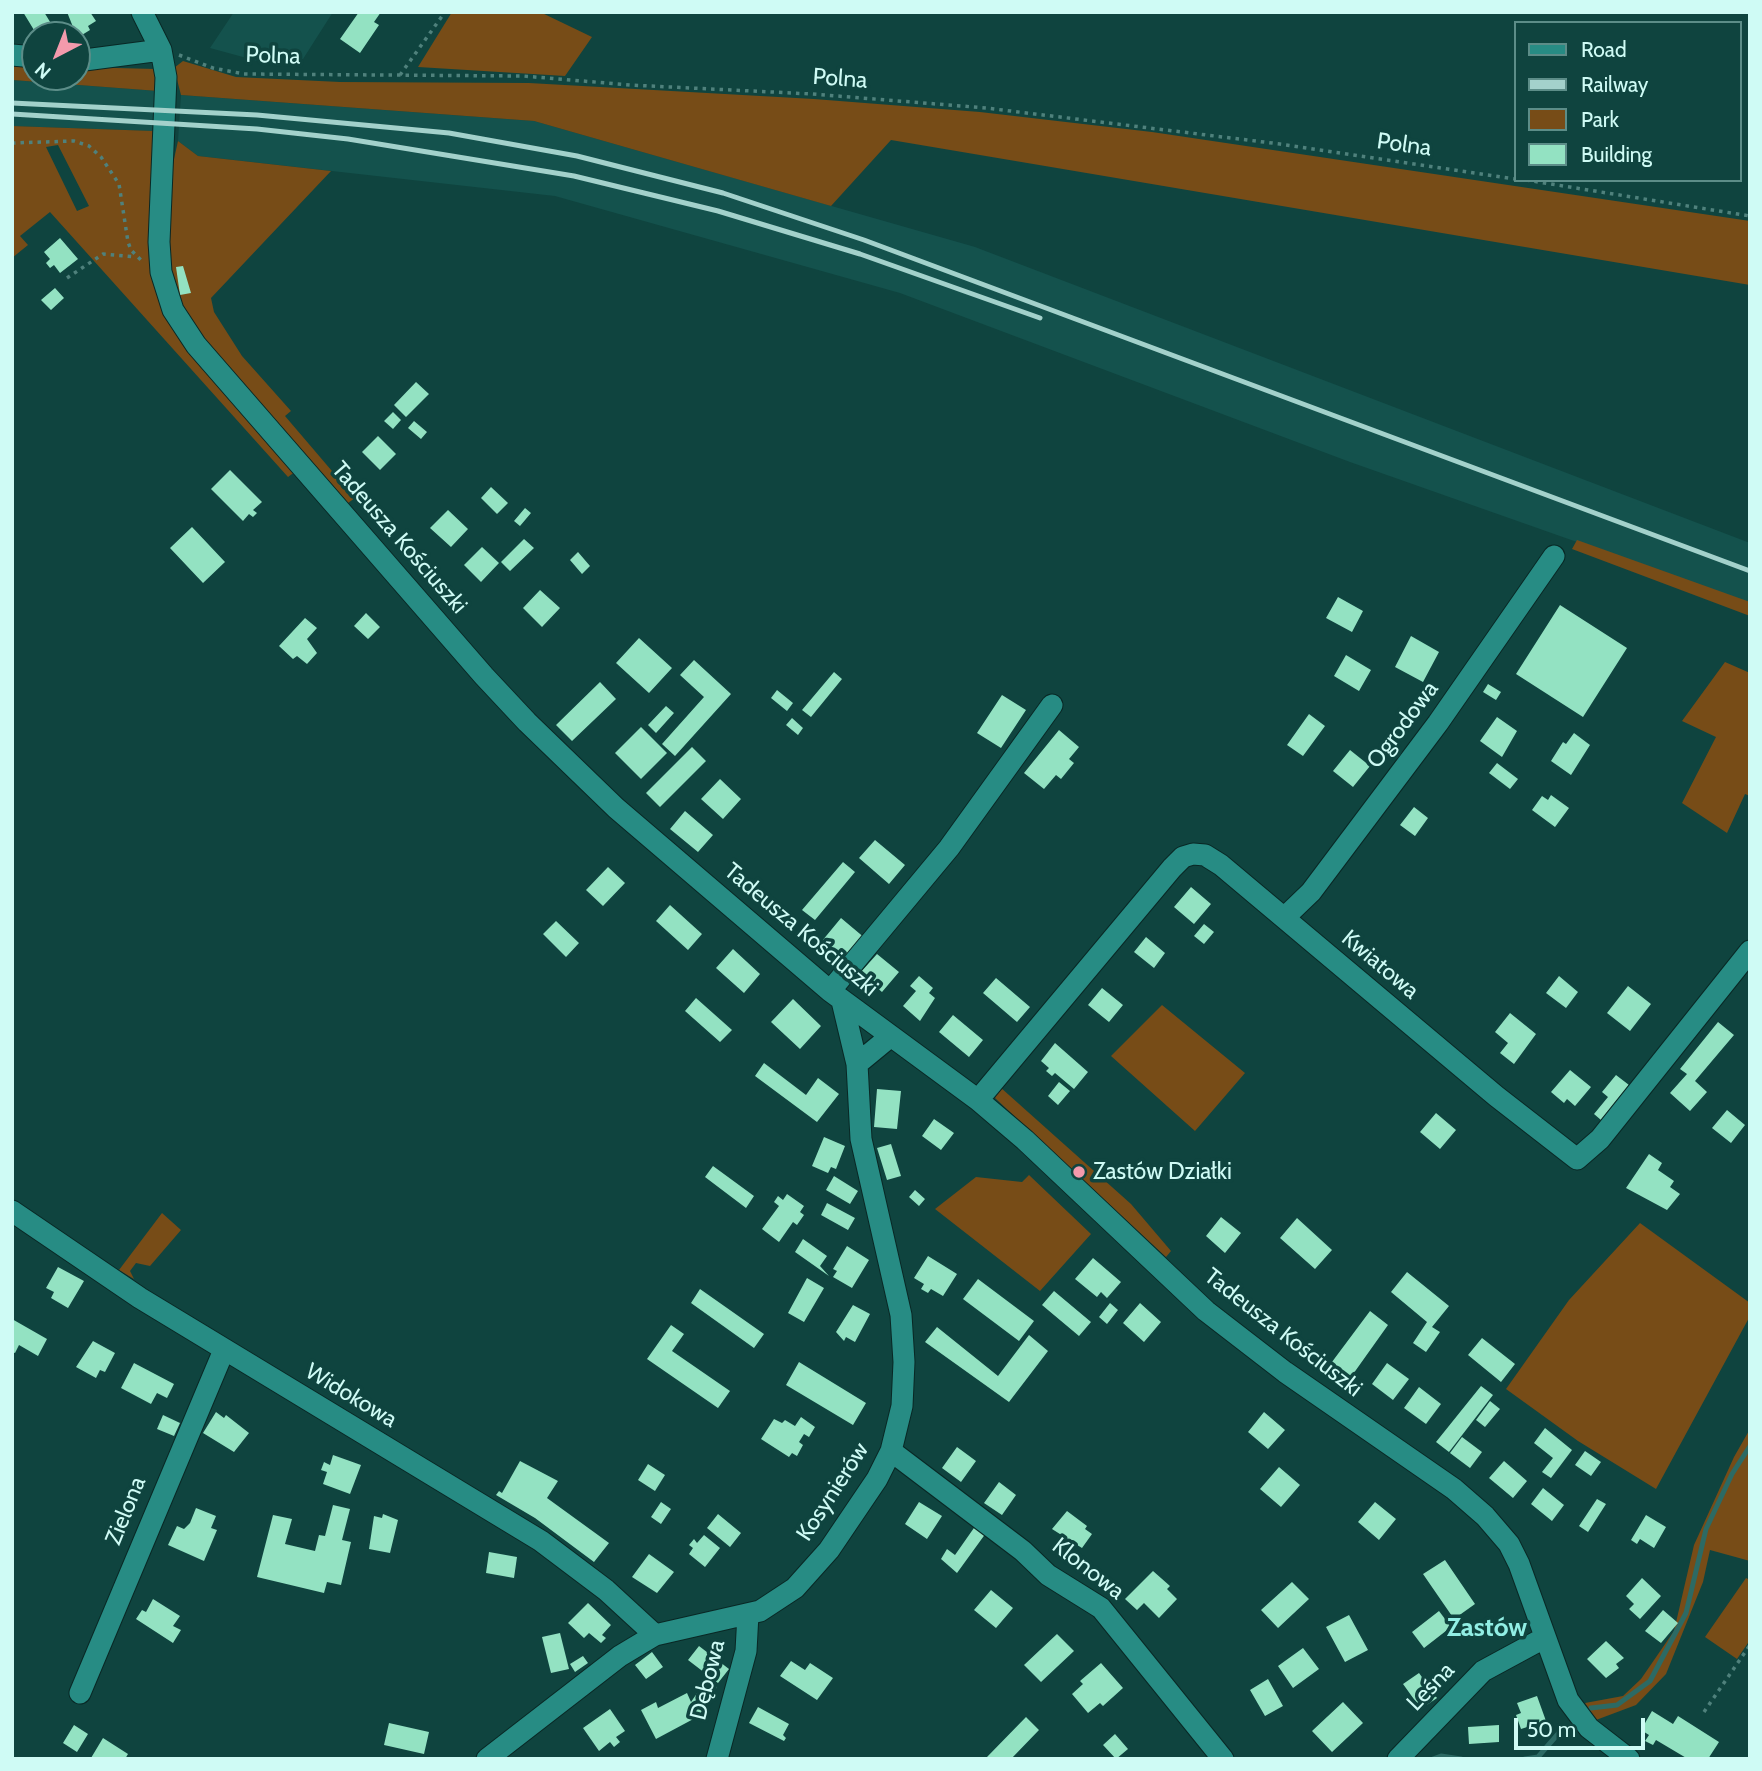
<!DOCTYPE html>
<meta charset="utf-8">
<style>
body{margin:0}
#map{position:relative;width:1762px;height:1771px;overflow:hidden;background:#0f443f;font-family:Cabin,sans-serif}
canvas{display:block}
.frame{position:absolute;inset:0;border:14px solid #cffbf5;pointer-events:none}
.legend{position:absolute;left:1514px;top:21px;width:228px;height:161px;box-sizing:border-box;background:#0f443f;border:2px solid #5c8d88;margin:0;padding:9px 12px;list-style:none;font-size:21px;color:#cffbf5}
.legend li{display:flex;align-items:center;gap:14px;height:35px}
.legend b{width:35px;border:2px solid #5c8d88}
.north{position:absolute;left:21px;top:21px;width:70px;height:70px;box-sizing:border-box;background:#0f443f;border:2px solid #5c8d88;border-radius:50%;rotate:222deg;font-size:19px;font-weight:700;line-height:28px;text-align:center;color:#cffbf5}
.north::after{content:'';display:block;margin:auto;width:24px;height:32px;background:#f39aac;clip-path:polygon(50% 0,100% 100%,50% 72%,0 100%)}
.scale{position:absolute;left:1514px;top:1718px;width:131px;height:32px;box-sizing:border-box;border:4px solid #cffbf5;border-top:0;padding-left:9px;font-size:21px;line-height:24px;white-space:nowrap;color:#cffbf5;-webkit-text-stroke:5px #0f443f;paint-order:stroke}
</style>
<div id="map">
<canvas width="1762" height="1771"></canvas>
<div class="frame"></div>
<ul class="legend">
<li><b style="height:9px;background:#278c84"></b>Road</li>
<li><b style="height:9px;background:#a3d1cb"></b>Railway</li>
<li><b style="height:19px;background:#774c17"></b>Park</li>
<li><b style="height:19px;background:#93e2c2"></b>Building</li>
</ul>
<div class="north">N</div>
<div class="scale">50 m</div>
</div>
<script>
const ctx = document.querySelector('canvas').getContext('2d');
ctx.lineJoin = 'round';
function fill(path, color) { ctx.fillStyle = color; ctx.fill(path, 'evenodd'); }
const shape = rows => new Path2D(rows.map(r => 'M' + r).join(''));
function strokePath(path, color, width, dash) { ctx.strokeStyle = color; ctx.lineWidth = width; ctx.lineCap = dash ? 'butt' : 'round'; ctx.setLineDash(dash || []); ctx.stroke(path); }
function label(font, color, halo, rows, align = 'center') {
  ctx.font = font + ' Cabin,sans-serif'; ctx.lineWidth = 7; ctx.setLineDash([]); ctx.textBaseline = 'middle'; ctx.strokeStyle = halo; ctx.fillStyle = color; for (const [text, x, y, turn = 0] of rows) {
    ctx.save(); ctx.translate(x, y); ctx.rotate((+turn || 0) * Math.PI / 180); ctx.textAlign = isNaN(turn) ? turn : align; if (halo) ctx.strokeText(text, 0, 0); ctx.fillText(text, 0, 0); ctx.restore();
  }
}
fill(shape([
 [234,12,333,12,303,59,276,66,210,48],
 [12,80,158,91,154,131,12,126],
 [181,95,534,121,975,247,1750,543,1750,603,1350,462,900,293,555,196,198,156,178,141]
]), '#14524d');
fill(shape([
 [452,12,540,12,592,37,565,76,418,67],
 [183,61,236,77,340,82,529,83,814,99,980,112,1152,132,1750,221,1750,285,891,140,831,206,534,121,181,95,174,68],
 [12,65,35,66,35,77,77,77,77,67,156,69,158,91,12,80],
 [12,126,154,131,150,270,158,297,176,327,296,471,288,477,50,212,20,236,28,245,12,258],
 [58,145,89,206,77,211,46,147],
 [178,141,198,156,331,171,211,298,214,312,242,356,291,411,285,416,355,498,348,503,202,336,176,298,169,265,170,177],
 [1577,540,1750,602,1750,616,1572,549],
 [1725,662,1750,673,1750,796,1745,794,1727,833,1682,803,1716,737,1682,721],
 [1162,1005,1245,1073,1195,1131,1111,1056],
 [1000,1087,1131,1204,1171,1251,1166,1257,995,1098],
 [1029,1175,1091,1234,1040,1291,935,1209,976,1177,1022,1182],
 [162,1213,181,1230,150,1266,136,1263,130,1271,134,1279,119,1270],
 [1640,1223,1750,1303,1750,1316,1656,1489,1578,1441,1506,1389,1569,1300],
 [1750,1429,1750,1561,1710,1550,1703,1582,1666,1674,1636,1705,1596,1720,1585,1703,1623,1696,1641,1679,1674,1631,1694,1545,1734,1457],
 [1746,1578,1750,1580,1750,1640,1737,1659,1705,1637]
]), '#774c17');
strokePath(shape([
 [1591,1708,1617,1705,1650,1681,1686,1613,1706,1529,1732,1474,1750,1446],
 [1433,1759,1441,1756,1461,1759],
 [1525,1759,1538,1757,1564,1727]
]), '#2c6a64', 5);
fill(shape([
 [23,12,44,12,55,30,46,35,37,35],
 [67,12,90,12,96,21,88,26,90,30,77,38,77,35,61,35,73,27],
 [359,12,381,12,374,22,379,25,360,53,340,39],
 [60,238,78,259,60,273,54,265,50,268,46,263,50,259,44,252],
 [183,266,191,293,180,295,176,267],
 [55,288,64,298,51,310,41,300],
 [416,382,429,394,406,417,394,405],
 [393,412,401,420,393,429,384,421],
 [414,421,427,432,421,439,408,428],
 [378,436,396,454,380,470,362,452],
 [230,470,262,502,253,510,257,513,253,517,249,514,243,521,211,489],
 [491,487,508,503,497,514,481,498],
 [525,508,531,513,520,526,514,521],
 [448,510,468,529,451,547,430,528],
 [192,527,225,562,203,583,170,548],
 [524,539,534,548,510,571,501,562],
 [482,547,499,563,481,582,464,565],
 [578,552,590,566,582,574,570,560],
 [540,590,560,608,542,627,523,608],
 [1338,597,1363,611,1352,632,1326,618],
 [1560,605,1627,648,1583,717,1516,674],
 [366,613,380,627,368,639,354,626],
 [305,618,317,628,307,639,317,653,307,664,297,656,293,659,279,646],
 [1411,636,1439,652,1423,682,1395,667],
 [639,638,672,668,649,693,616,663],
 [1346,655,1371,670,1359,691,1334,676],
 [694,660,731,694,675,756,662,744,704,697,680,675],
 [834,672,842,679,811,717,802,710],
 [600,682,616,699,572,741,556,725],
 [1488,684,1501,692,1496,700,1483,692],
 [777,690,793,703,787,711,771,698],
 [1002,695,1026,710,1001,748,977,733],
 [666,706,674,713,656,733,648,725],
 [1309,714,1325,726,1303,756,1287,745],
 [1497,717,1517,731,1502,757,1480,741],
 [792,718,803,728,798,735,786,725],
 [641,727,667,753,641,779,615,753],
 [1059,730,1079,747,1069,759,1074,763,1061,779,1056,775,1044,789,1024,773],
 [1574,733,1590,745,1571,775,1551,761,1563,742,1566,744],
 [692,747,706,761,660,807,646,793],
 [1350,750,1370,766,1353,787,1333,771],
 [1497,763,1518,779,1510,789,1489,773],
 [720,779,741,799,723,819,701,799],
 [1551,795,1569,808,1555,827,1532,810,1542,796,1548,800],
 [1414,807,1428,818,1415,836,1400,825],
 [685,811,713,835,698,852,670,829],
 [875,840,905,865,889,884,859,858],
 [843,862,855,872,815,920,802,910],
 [608,867,625,883,603,906,586,890],
 [1191,887,1211,904,1194,924,1174,907],
 [670,905,702,934,688,950,656,921],
 [841,918,866,939,848,962,822,941],
 [556,921,579,943,566,957,543,934],
 [1204,924,1214,932,1204,944,1194,936],
 [1146,937,1165,953,1154,968,1134,952],
 [733,949,760,974,744,993,716,968],
 [877,954,899,972,882,992,860,973],
 [919,976,933,988,929,993,935,998,920,1021,903,1006,916,991,910,986],
 [1559,976,1578,992,1566,1008,1546,993],
 [996,978,1030,1007,1017,1022,983,993],
 [1628,986,1651,1004,1630,1031,1607,1013],
 [1102,988,1123,1005,1109,1022,1088,1005],
 [696,998,732,1030,720,1042,685,1011],
 [793,999,821,1026,800,1049,771,1022],
 [1510,1013,1536,1034,1514,1064,1500,1053,1508,1043,1495,1032],
 [953,1015,983,1040,969,1057,939,1032],
 [1718,1022,1734,1035,1695,1081,1707,1092,1690,1111,1670,1093,1687,1074,1680,1069],
 [1055,1043,1088,1072,1074,1089,1055,1073,1052,1076,1046,1071,1049,1068,1041,1061],
 [764,1063,806,1095,818,1078,839,1094,817,1122,755,1076],
 [1570,1070,1591,1087,1575,1106,1567,1099,1564,1103,1551,1092],
 [1616,1075,1629,1085,1601,1120,1594,1114,1608,1097,1602,1092],
 [1059,1082,1070,1091,1058,1105,1048,1096],
 [877,1089,901,1091,897,1129,874,1127],
 [1727,1110,1745,1125,1731,1143,1712,1128],
 [1436,1113,1456,1130,1440,1149,1420,1132],
 [934,1119,954,1133,941,1150,922,1136],
 [824,1137,845,1146,836,1169,831,1167,828,1173,812,1166],
 [891,1144,901,1176,887,1180,877,1148],
 [1649,1154,1662,1163,1658,1170,1674,1181,1670,1187,1680,1194,1667,1210,1626,1188],
 [713,1166,754,1196,746,1208,705,1177],
 [834,1176,858,1191,850,1204,826,1190],
 [915,1190,925,1199,919,1206,909,1197],
 [787,1194,804,1206,800,1212,804,1215,797,1225,793,1222,779,1242,762,1229,779,1206,774,1202,778,1196,783,1200],
 [827,1203,855,1218,848,1230,821,1215],
 [1221,1217,1241,1233,1225,1253,1206,1236],
 [1297,1218,1332,1250,1315,1269,1280,1238],
 [803,1239,827,1256,820,1266,829,1276,795,1252],
 [847,1246,869,1260,852,1288,833,1277,837,1271,833,1269],
 [928,1256,957,1274,943,1296,931,1289,928,1293,921,1289,924,1284,914,1278],
 [1093,1258,1121,1282,1107,1298,1101,1292,1097,1297,1075,1279],
 [58,1267,84,1281,68,1308,51,1298,54,1292,46,1288],
 [1407,1272,1449,1306,1432,1327,1440,1332,1426,1352,1413,1343,1427,1322,1391,1292],
 [807,1278,824,1288,804,1322,788,1313],
 [978,1279,1034,1321,1019,1341,963,1299],
 [700,1289,764,1334,754,1348,691,1303],
 [1054,1291,1091,1322,1079,1336,1042,1305],
 [1110,1303,1118,1310,1107,1324,1099,1317],
 [1140,1303,1161,1322,1144,1342,1123,1323],
 [853,1305,870,1314,855,1342,846,1337,844,1341,836,1332],
 [1370,1311,1388,1325,1351,1377,1357,1382,1348,1393,1323,1374],
 [12,1319,47,1339,38,1356,19,1345,15,1353,12,1352],
 [671,1325,684,1334,672,1351,730,1391,718,1408,647,1359],
 [937,1327,998,1376,1029,1335,1048,1351,1009,1402,925,1342],
 [1482,1338,1515,1364,1501,1382,1468,1355],
 [93,1341,115,1353,105,1372,100,1370,96,1378,76,1367],
 [799,1362,866,1403,853,1425,786,1385],
 [134,1363,174,1384,167,1398,157,1393,151,1404,121,1388],
 [1387,1363,1409,1379,1393,1400,1372,1384],
 [1481,1386,1493,1395,1449,1452,1436,1442],
 [1419,1387,1441,1404,1426,1424,1404,1408],
 [1490,1401,1500,1409,1485,1427,1476,1420],
 [216,1412,224,1418,226,1415,249,1433,234,1452,203,1433],
 [1264,1412,1285,1430,1268,1449,1248,1432],
 [163,1415,180,1423,174,1436,157,1429],
 [801,1417,815,1427,809,1437,804,1434,799,1442,803,1445,797,1456,792,1453,789,1457,761,1439,774,1419,782,1423,785,1420,795,1426],
 [1545,1428,1572,1450,1551,1478,1542,1472,1553,1458,1534,1443],
 [1462,1437,1482,1452,1470,1468,1450,1453],
 [957,1447,976,1461,961,1482,942,1468],
 [1585,1451,1601,1462,1591,1476,1575,1465],
 [333,1455,361,1465,350,1494,323,1484,327,1472,321,1470,324,1462,330,1465],
 [520,1461,558,1481,547,1498,609,1543,594,1562,535,1518,496,1495,499,1491,502,1493],
 [1504,1461,1527,1481,1513,1498,1489,1478],
 [648,1464,665,1475,655,1491,638,1480],
 [1279,1467,1300,1485,1281,1507,1260,1489],
 [999,1482,1016,1495,1002,1515,984,1503],
 [1543,1488,1564,1505,1552,1521,1531,1504],
 [1597,1499,1606,1504,1588,1532,1579,1526],
 [661,1502,671,1509,661,1524,651,1517],
 [919,1502,942,1516,927,1539,905,1524],
 [1375,1502,1396,1519,1379,1540,1358,1522],
 [333,1505,350,1509,342,1540,351,1542,341,1585,327,1582,324,1593,257,1577,273,1515,292,1519,285,1544,315,1551,319,1535,325,1536],
 [196,1508,216,1516,211,1528,217,1530,204,1561,168,1545,177,1526,184,1529,190,1523],
 [1067,1511,1087,1526,1085,1529,1092,1534,1082,1548,1052,1529],
 [383,1514,398,1520,390,1553,369,1549,374,1516,382,1518],
 [718,1514,741,1533,730,1547,707,1528],
 [1646,1515,1666,1527,1654,1548,1640,1539,1637,1544,1631,1540],
 [976,1525,986,1533,957,1573,941,1559,947,1549,955,1555],
 [704,1535,720,1548,705,1567,689,1554,693,1548,689,1545,694,1539,697,1543],
 [489,1552,517,1557,514,1578,486,1573],
 [649,1554,674,1572,657,1593,632,1577],
 [1445,1560,1475,1604,1454,1619,1423,1574],
 [1153,1571,1170,1586,1167,1589,1177,1599,1159,1618,1144,1603,1137,1610,1125,1599],
 [1642,1578,1661,1596,1640,1619,1629,1609,1634,1604,1626,1596],
 [1292,1582,1309,1599,1278,1628,1261,1610],
 [991,1590,1013,1608,996,1628,974,1610],
 [153,1599,180,1616,173,1626,181,1630,173,1643,136,1619,142,1610,146,1612],
 [588,1603,611,1625,602,1635,606,1638,601,1643,589,1633,584,1638,568,1623],
 [1663,1610,1678,1623,1661,1643,1645,1631],
 [1439,1611,1451,1627,1424,1648,1412,1632],
 [1349,1615,1368,1650,1345,1662,1326,1627],
 [560,1633,569,1669,551,1673,542,1637],
 [1057,1634,1074,1651,1041,1682,1024,1665],
 [1606,1641,1624,1658,1616,1664,1619,1668,1606,1678,1587,1659],
 [699,1646,729,1669,718,1683,688,1660],
 [1303,1648,1319,1669,1293,1688,1278,1666],
 [652,1652,663,1667,646,1679,635,1665],
 [583,1656,588,1663,575,1672,570,1664],
 [791,1661,805,1670,810,1663,833,1678,817,1700,780,1676],
 [1101,1663,1123,1688,1103,1706,1100,1703,1088,1713,1072,1694,1083,1684,1080,1681],
 [1419,1673,1437,1698,1421,1709,1403,1684],
 [1268,1679,1283,1706,1265,1716,1250,1690],
 [706,1680,717,1687,699,1716,656,1739,641,1710,656,1702,658,1708,687,1693,691,1702],
 [1537,1696,1546,1721,1521,1729,1516,1715,1521,1713,1517,1703],
 [1343,1702,1363,1723,1332,1752,1312,1731],
 [758,1707,789,1724,783,1735,786,1738,784,1741,749,1723],
 [610,1709,625,1731,616,1737,620,1742,614,1747,610,1742,599,1751,583,1728],
 [1652,1711,1673,1724,1678,1716,1719,1742,1708,1759,1688,1759,1656,1740,1653,1745,1645,1741,1649,1735,1641,1730],
 [1026,1717,1039,1730,1011,1759,989,1759,987,1757],
 [389,1723,429,1732,424,1754,384,1745],
 [74,1725,88,1734,77,1752,63,1743],
 [1499,1725,1499,1742,1469,1744,1468,1727],
 [1115,1734,1128,1749,1116,1759,1103,1745],
 [103,1738,128,1754,125,1759,91,1758]
]), '#93e2c2');
const minor = shape([
 [142,12,161,50,166,77,159,242,161,272,173,310,196,345,484,676,527,722,616,808,830,991,978,1100,1025,1140,1206,1311,1285,1372,1454,1489,1485,1516,1509,1544,1519,1564,1568,1700,1589,1728,1629,1759],
 [12,55,35,57],
 [77,61,161,50],
 [1285,917,1311,892,1438,723,1554,556],
 [830,991,949,848,1052,705],
 [857,1064,891,1036],
 [978,1100,1172,868,1183,857,1193,854,1205,855,1221,865,1496,1096,1577,1159,1600,1139,1750,951],
 [12,1211,140,1298,541,1541,606,1590,655,1635],
 [891,1451,1023,1551,1048,1575,1101,1608,1223,1759],
 [80,1693,224,1350],
 [487,1759,620,1656,655,1635,760,1611,795,1588,829,1550,877,1479,891,1451,902,1406,904,1362,901,1315,861,1139,857,1064,842,1001],
 [717,1759,746,1651,748,1614],
 [1398,1759,1483,1671,1544,1638]
]);
strokePath(minor, '#092825', 23);
strokePath(shape([
 [179,55,213,68,244,74,523,76,630,85,812,94,986,108,1280,144,1515,179],
 [400,75,445,12],
 [12,143,74,141,89,146,101,157,119,184,128,242,131,250,141,260],
 [1526,180,1750,216],
 [67,278,103,254,136,257],
 [1704,1712,1750,1645]
]), '#4f817c', 3.5, [3.5, 5]);
strokePath(minor, '#278c84', 21);
strokePath(shape([
 [12,103,257,115,449,133,577,156,723,193,864,240,1750,571],
 [12,114,257,129,348,139,574,176,718,211,860,254,1040,318]
]), '#a3d1cb', 5);
for (const [x, y, r, color] of [
 [1079,1172,7,"#f39aac"]
]) { const dot = new Path2D(); dot.arc(x, y, r, 0, 2 * Math.PI); ctx.fillStyle = color; ctx.fill(dot); strokePath(dot, '#0f443f', 2.5); }
label('23px', '#cffbf5', '#0f443f', [
 ["Polna",273,56,2],
 ["Polna",840,79,4],
 ["Polna",1404,145,8],
 ["Tadeusza Kościuszki",399,538,49],
 ["Ogrodowa",1403,725,-53],
 ["Tadeusza Kościuszki",801,930,40],
 ["Kwiatowa",1380,965,40],
 ["Tadeusza Kościuszki",1283,1333,38],
 ["Widokowa",351,1396,31],
 ["Kosynierów",833,1492,-57],
 ["Zielona",126,1511,-68],
 ["Klonowa",1088,1569,38],
 ["Dębowa",708,1680,-76],
 ["Leśna",1431,1687,-46]
]);
label('23px', '#cffbf5', '#0f443f', [
 ["Zastów Działki",1093,1172]
], 'left');
label('bold 26px', '#91eee4', '#0f443f', [
 ["Zastów",1487,1628]
]);
</script>
